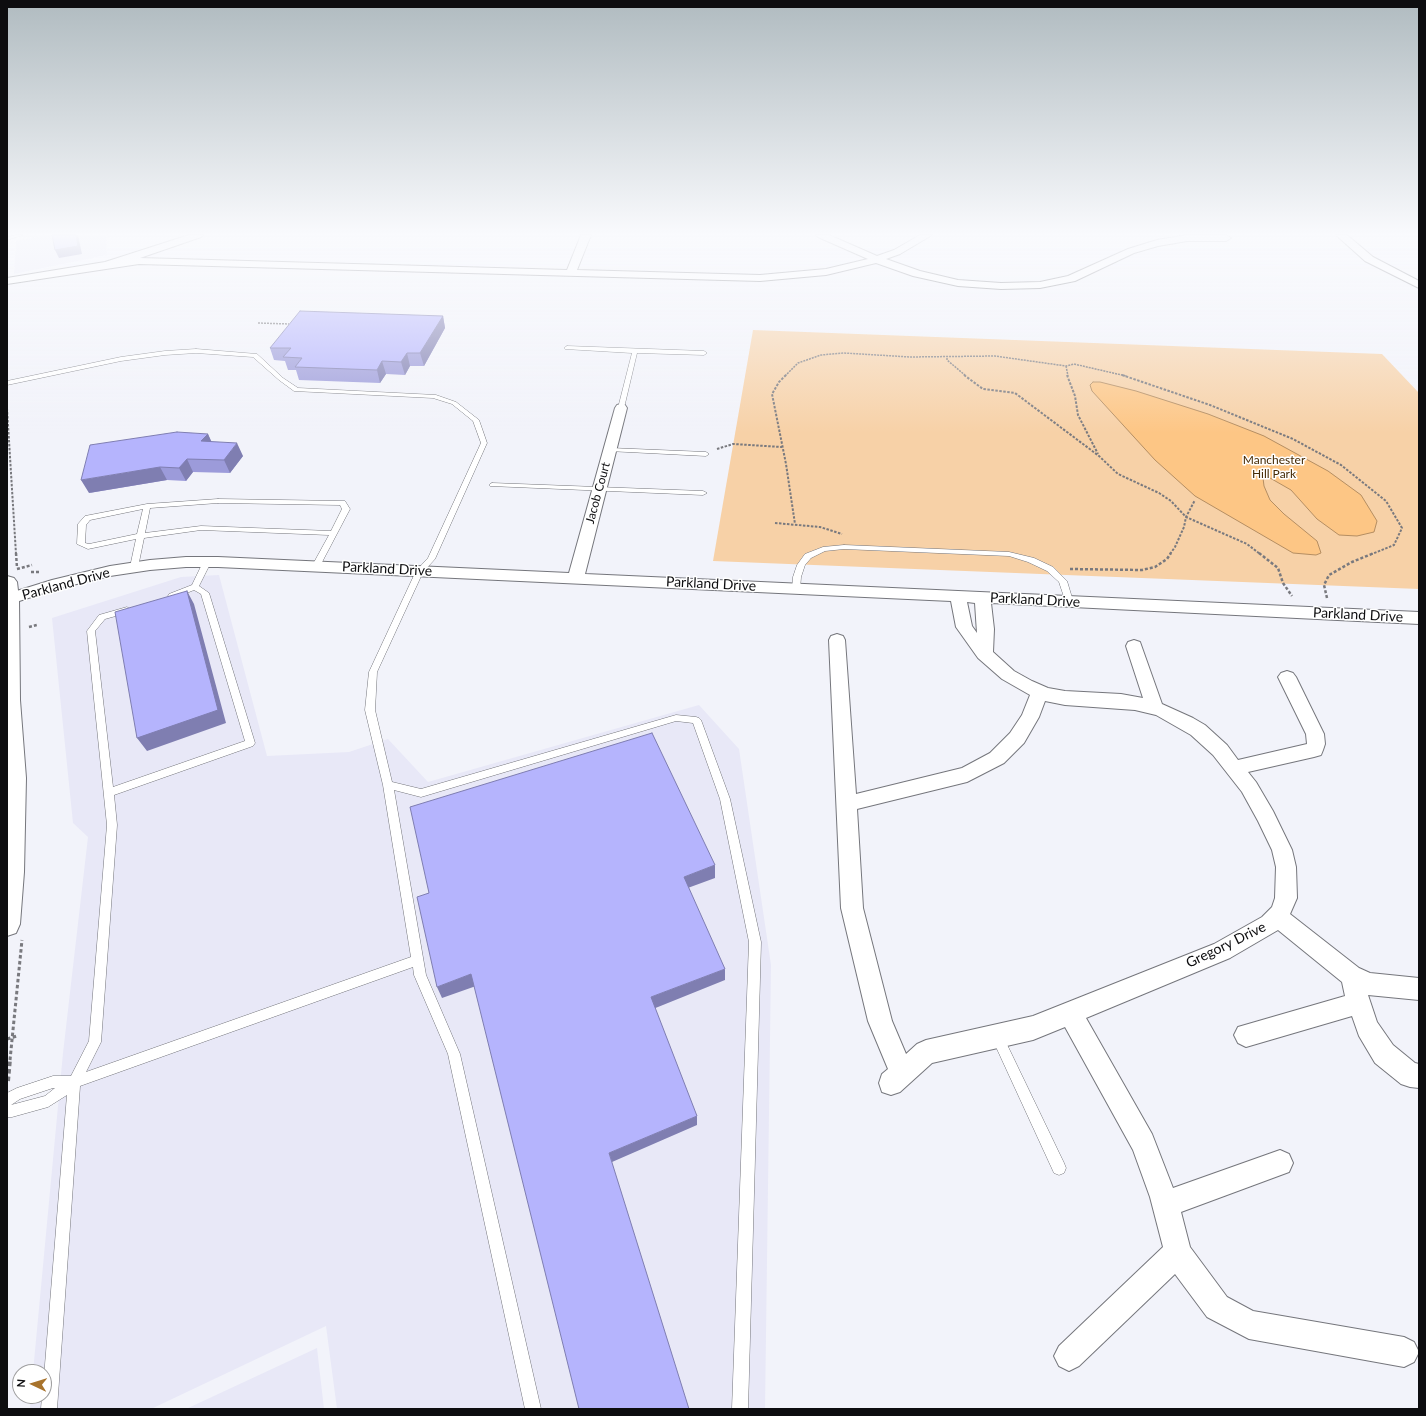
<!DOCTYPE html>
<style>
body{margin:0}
#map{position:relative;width:1426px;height:1416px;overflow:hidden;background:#f2f3fa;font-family:Lato,sans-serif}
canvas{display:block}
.frame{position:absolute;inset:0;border:8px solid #0d0d0f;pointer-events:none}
.north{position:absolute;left:12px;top:1364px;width:40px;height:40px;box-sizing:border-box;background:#fff;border:1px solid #9e9e9f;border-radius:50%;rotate:274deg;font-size:11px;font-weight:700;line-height:16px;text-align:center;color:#0d0d0f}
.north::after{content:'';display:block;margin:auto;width:14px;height:18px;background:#a8732c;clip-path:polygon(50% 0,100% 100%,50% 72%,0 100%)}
</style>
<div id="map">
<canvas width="1426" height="1416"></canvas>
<div class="frame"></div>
<div class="north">N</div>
</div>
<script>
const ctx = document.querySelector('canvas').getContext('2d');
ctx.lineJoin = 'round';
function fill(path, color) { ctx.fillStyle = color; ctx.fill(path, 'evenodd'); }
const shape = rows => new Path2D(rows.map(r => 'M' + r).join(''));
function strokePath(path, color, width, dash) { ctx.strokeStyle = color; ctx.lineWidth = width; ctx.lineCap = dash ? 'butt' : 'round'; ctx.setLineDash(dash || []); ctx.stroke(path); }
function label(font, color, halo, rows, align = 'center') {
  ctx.font = font + ' Lato,sans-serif'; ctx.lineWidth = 3; ctx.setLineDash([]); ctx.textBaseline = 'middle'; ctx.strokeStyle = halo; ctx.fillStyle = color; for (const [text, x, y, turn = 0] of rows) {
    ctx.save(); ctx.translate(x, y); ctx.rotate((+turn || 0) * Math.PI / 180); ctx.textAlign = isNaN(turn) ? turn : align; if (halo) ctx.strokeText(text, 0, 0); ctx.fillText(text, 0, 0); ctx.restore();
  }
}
fill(shape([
 [48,235,106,235,107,255,14,274,16,241],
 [219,575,267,756,349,752,388,739,428,782,699,705,739,749,771,965,765,1409,337,1409,326,1326,151,1409,30,1409,31,1396,44,1396,44,1372,33,1372,63,1053,88,837,73,823,52,618,181,577],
 [317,1348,324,1409,186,1409]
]), '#e8e8f7');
fill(shape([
 [753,330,1382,354,1419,393,1419,589,713,561]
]), '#f7d1a7');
const water = shape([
 [1093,382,1100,382,1136,391,1208,414,1264,436,1328,471,1361,495,1377,521,1374,532,1357,536,1339,535,1317,519,1291,490,1270,478,1263,478,1264,486,1270,500,1284,514,1317,541,1321,553,1316,555,1293,553,1195,496,1155,460,1092,391,1090,385,1093,382]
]);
fill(water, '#fdc685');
strokePath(water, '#b58e62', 1);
const service = shape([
 [16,235,23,235,7,240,7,237,16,235],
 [567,346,704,351,707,353,704,355,637,353,624,408,621,410,618,408,632,353,565,349,564,348,567,346],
 [196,349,257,354,283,378,298,388,436,395,456,402,479,420,487,443,435,559,423,572,377,672,375,710,392,782,421,789,676,715,696,717,699,718,701,720,730,799,761,942,748,1409,732,1409,749,942,720,799,693,723,676,721,421,797,394,790,426,975,460,1054,541,1409,525,1409,448,1054,414,975,413,967,80,1086,57,1409,41,1409,42,1396,44,1396,44,1377,67,1095,48,1107,12,1117,7,1117,7,1093,17,1088,53,1076,71,1076,89,1041,107,825,87,631,99,615,127,607,131,610,130,612,105,619,95,631,113,787,245,741,201,594,194,590,172,599,168,596,169,594,192,585,204,560,210,560,211,562,199,586,209,593,255,743,253,746,114,795,117,825,101,1042,86,1072,411,957,383,785,365,710,369,672,416,571,428,558,481,443,473,421,452,404,433,398,294,391,279,380,253,357,196,353,165,355,121,361,7,385,7,381,121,357,165,351,196,349],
 [53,1088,55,1088,45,1096,11,1105,20,1099,53,1088],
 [610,448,706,452,709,454,706,456,608,451,608,449,610,448],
 [492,483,703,491,707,493,703,495,490,486,490,484,492,483],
 [218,499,342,501,345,501,350,509,320,566,316,568,312,566,329,535,201,530,144,538,138,567,134,569,130,567,136,539,88,549,77,544,78,524,85,516,147,504,218,499],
 [218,503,340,505,342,509,331,531,201,526,145,533,150,508,218,503],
 [143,509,137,534,89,544,85,543,86,525,90,520,143,509],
 [844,545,1009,552,1034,558,1053,567,1067,581,1073,601,1069,604,1066,603,1059,582,1047,571,1028,562,1009,556,844,549,825,551,811,558,805,565,801,577,800,589,796,592,793,591,792,589,793,577,797,565,805,554,823,547,844,545],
 [997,1030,1001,1032,1064,1163,1066,1168,1064,1173,1059,1175,1054,1173,991,1036,993,1032,997,1030]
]);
const minor = shape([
 [189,235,203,235,201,237,140,258,567,270,581,235,591,235,577,270,760,275,826,269,868,259,818,237,816,235,829,235,877,256,894,250,920,235,932,235,900,254,886,259,920,271,958,280,1001,283,1040,282,1068,276,1128,249,1157,240,1187,235,1226,235,1231,238,1226,241,1187,241,1158,246,1134,253,1075,281,1040,288,1001,289,958,286,913,276,876,263,826,275,760,281,139,264,7,284,7,278,105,262,189,235],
 [1336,235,1347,235,1373,257,1419,281,1419,288,1365,261,1336,235],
 [621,404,625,405,627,408,585,574,1419,612,1419,624,991,603,994,629,993,652,1014,671,1032,681,1048,688,1065,691,1121,694,1143,698,1126,646,1128,642,1134,640,1140,642,1162,704,1193,718,1205,725,1227,745,1238,760,1307,744,1306,734,1278,677,1281,673,1287,671,1293,673,1296,677,1324,734,1325,744,1323,750,1321,755,1314,757,1248,772,1256,782,1273,811,1292,850,1296,867,1297,898,1290,914,1359,968,1370,973,1419,978,1419,1000,1368,995,1377,1022,1393,1045,1415,1063,1419,1064,1419,1088,1410,1087,1401,1084,1375,1063,1359,1036,1352,1016,1246,1047,1238,1043,1234,1035,1238,1027,1345,996,1342,982,1278,930,1230,958,1086,1018,1152,1134,1173,1188,1280,1150,1289,1154,1293,1163,1289,1172,1181,1212,1190,1247,1227,1297,1253,1311,1404,1337,1414,1342,1419,1352,1414,1362,1404,1367,1249,1339,1207,1317,1175,1274,1079,1366,1069,1371,1059,1366,1054,1356,1059,1346,1163,1247,1150,1197,1133,1150,1065,1027,1033,1040,932,1063,900,1092,891,1095,882,1092,879,1083,882,1074,888,1069,868,1021,841,908,829,640,831,636,837,634,843,636,845,640,856,794,962,768,990,753,1010,733,1022,715,1030,695,1002,679,978,658,956,627,951,601,218,567,186,567,150,570,110,576,56,589,7,605,7,594,52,580,110,566,150,560,186,557,218,557,569,573,615,408,617,405,621,404],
 [967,602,975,603,977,633,972,626,967,602],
 [1045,701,1065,705,1135,710,1156,715,1191,735,1213,755,1242,792,1258,821,1272,850,1276,867,1275,898,1272,907,1262,917,1214,944,1033,1016,926,1040,917,1044,906,1054,892,1021,863,908,857,809,967,782,1004,763,1024,743,1039,717,1045,701]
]);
const secondary = shape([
 [7,576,14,578,17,582,19,599,20,700,26,778,24,872,20,924,16,933,7,936,7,576]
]);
strokePath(service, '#75767c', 1);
strokePath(minor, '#75767c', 2);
strokePath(secondary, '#75767c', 2);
strokePath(shape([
 [258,323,289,324],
 [947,358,947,360,966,376],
 [1066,366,1068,376],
 [785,376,798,363,821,355,844,353,910,357,995,356,1066,366,1074,364,1126,376]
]), '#79797e', 1.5, [2, 1]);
strokePath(shape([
 [786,375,779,382,772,394,786,464,795,524],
 [964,375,983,389,1015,393,1099,456,1118,474,1159,493,1171,501,1186,517,1247,544,1260,554],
 [1067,375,1075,396,1078,415,1098,454],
 [1122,375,1210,405,1293,439,1341,465,1386,501,1402,528,1394,545,1372,554],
 [7,408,16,554],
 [717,449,733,444,782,447],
 [775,523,820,527,842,534],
 [1170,554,1175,547,1184,527,1186,517,1195,500]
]), '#79797e', 2, [2.5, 1.5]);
strokePath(shape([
 [16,553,17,568],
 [1259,553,1278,568,1283,583,1292,596],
 [17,569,32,565],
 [1070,569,1142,570,1155,567,1167,559,1171,553],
 [31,572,41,572],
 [1327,598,1324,585,1329,575,1352,562,1374,553],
 [29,627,37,625]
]), '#79797e', 2.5, [3, 2]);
strokePath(shape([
 [7,1039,17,1036],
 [10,1060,22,940]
]), '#79797e', 3, [3.5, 2.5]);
strokePath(shape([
 [8,1081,10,1059]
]), '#79797e', 4, [4.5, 3]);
fill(service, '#fff');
fill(minor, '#fff');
fill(secondary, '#fff');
fill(shape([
 [443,316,445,328,424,366,410,366,405,375,386,374,380,383,299,380,296,370,288,370,285,361,274,360,270,348],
 [208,434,211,442,243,456,230,473,193,472,186,481,167,480,89,493]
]), '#9c9bda');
fill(shape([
 [76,235,78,235,82,254,59,258,55,250],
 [443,316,445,328,424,366,420,353],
 [407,353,410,366,405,375,401,362],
 [382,361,386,374,380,383,377,370],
 [208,434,214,447,201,441],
 [237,443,243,456,230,473,224,460],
 [187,459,193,472,186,481,179,468],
 [160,467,167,480,89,493,81,480],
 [187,591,194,604,226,723,147,751,137,738],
 [715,865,715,878,685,889,684,877],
 [725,969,725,980,653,1009,651,997],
 [471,974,476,986,442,998,437,987],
 [697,1116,697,1125,612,1162,609,1153]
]), '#7f7eb1');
const building = shape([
 [52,235,76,235,78,246,55,250,52,235],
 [300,311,443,316,420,353,407,353,401,362,382,361,377,370,295,367,302,358,283,357,291,348,270,348,300,311],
 [177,432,208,434,201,441,237,443,224,460,187,459,179,468,160,467,81,480,90,445,177,432],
 [187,591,218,710,137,738,115,612,187,591],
 [652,733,715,865,684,877,725,969,651,997,697,1116,609,1153,689,1409,579,1409,471,974,437,987,417,897,429,893,410,807,652,733]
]);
fill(building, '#b5b4fd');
strokePath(building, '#7f7eb1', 1);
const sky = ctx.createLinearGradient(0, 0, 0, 433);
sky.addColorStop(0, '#b0bbc0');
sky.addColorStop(0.54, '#f9fafd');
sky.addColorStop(1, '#f9fafd00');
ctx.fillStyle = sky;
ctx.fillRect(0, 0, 1426, 433);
label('12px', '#462b05', '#fff', [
 ["Manchester",1274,460],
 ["Hill Park",1274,474]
]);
label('12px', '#0d0d0f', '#fff', [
 ["Jacob Court",598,493,-75]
]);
label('14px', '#0d0d0f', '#fff', [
 ["Parkland Drive",387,569,3],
 ["Parkland Drive",66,584,-15],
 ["Parkland Drive",711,584,3],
 ["Parkland Drive",1035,600,3],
 ["Parkland Drive",1358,615,3],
 ["Gregory Drive",1226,945,-26]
]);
</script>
